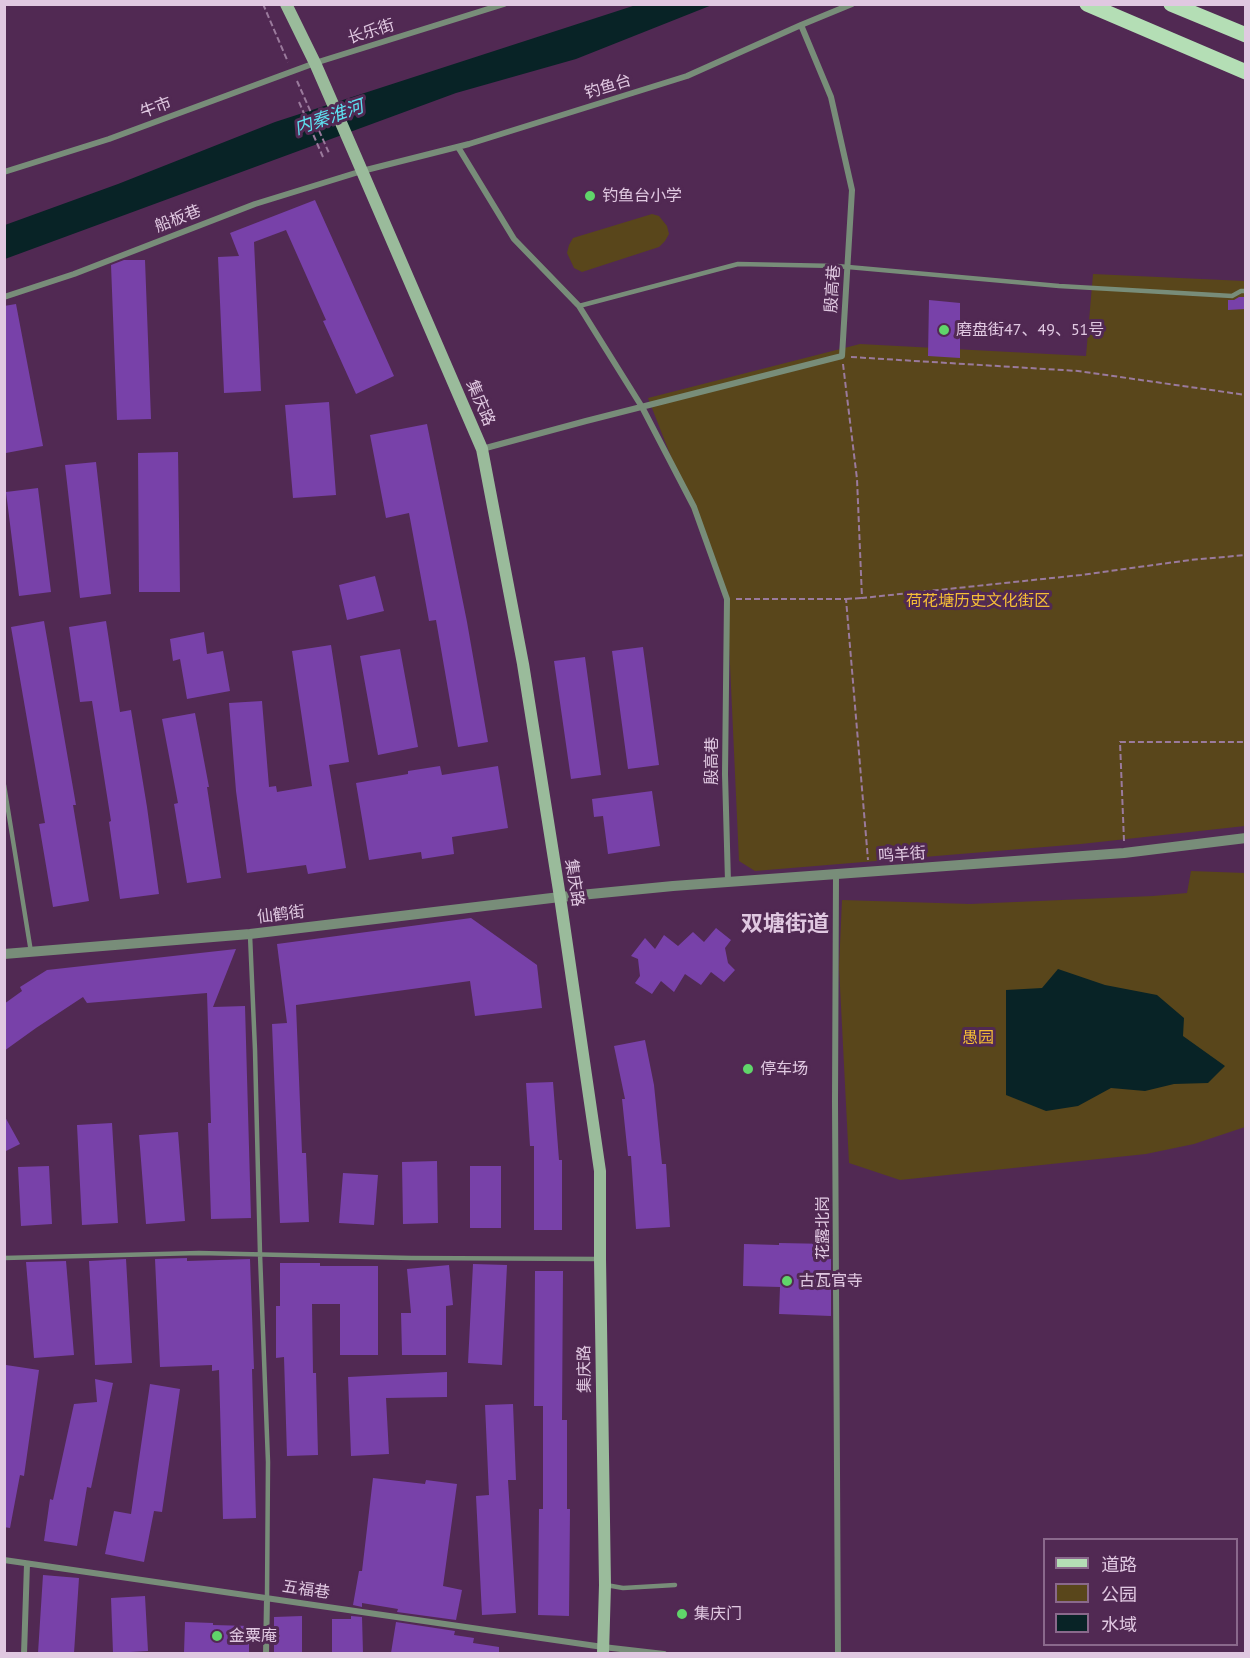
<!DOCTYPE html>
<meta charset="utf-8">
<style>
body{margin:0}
#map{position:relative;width:1250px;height:1658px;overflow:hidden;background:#512953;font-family:"PT Sans","Noto Sans SC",sans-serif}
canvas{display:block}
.frame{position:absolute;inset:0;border:6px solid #e0c8e1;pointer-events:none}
.legend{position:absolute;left:1043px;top:1538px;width:195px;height:108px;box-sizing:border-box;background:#512953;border:2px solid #8a698c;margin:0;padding:8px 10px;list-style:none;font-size:18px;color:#e0c8e1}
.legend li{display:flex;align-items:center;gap:12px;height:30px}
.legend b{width:30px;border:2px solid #8a698c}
</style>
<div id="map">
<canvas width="1250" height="1658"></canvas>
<div class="frame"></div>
<ul class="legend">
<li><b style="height:8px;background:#b4deb5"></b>道路</li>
<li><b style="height:16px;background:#59461b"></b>公园</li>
<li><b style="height:16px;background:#082326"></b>水域</li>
</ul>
</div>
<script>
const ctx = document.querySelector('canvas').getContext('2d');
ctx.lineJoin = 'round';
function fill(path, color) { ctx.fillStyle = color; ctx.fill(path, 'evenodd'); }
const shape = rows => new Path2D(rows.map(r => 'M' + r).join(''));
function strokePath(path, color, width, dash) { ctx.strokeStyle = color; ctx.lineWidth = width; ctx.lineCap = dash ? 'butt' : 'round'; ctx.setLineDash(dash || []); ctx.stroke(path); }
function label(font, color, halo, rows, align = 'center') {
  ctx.font = font + ' "PT Sans","Noto Sans SC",sans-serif'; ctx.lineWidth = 6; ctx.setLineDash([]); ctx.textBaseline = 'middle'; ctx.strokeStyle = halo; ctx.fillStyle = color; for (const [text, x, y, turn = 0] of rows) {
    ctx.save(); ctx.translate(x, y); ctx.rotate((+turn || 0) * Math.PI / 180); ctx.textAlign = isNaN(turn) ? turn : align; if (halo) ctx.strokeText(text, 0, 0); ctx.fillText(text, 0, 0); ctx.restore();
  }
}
fill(shape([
 [652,214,659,216,667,226,669,234,665,241,659,247,582,272,574,268,567,253,569,245,573,238],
 [1093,274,1245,281,1245,826,1081,844,755,871,739,861,727,599,648,398,860,344,1086,356],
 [1191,871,1245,873,1245,1127,1194,1144,1146,1154,900,1180,849,1163,839,967,842,900,970,904,1153,896,1187,893]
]), '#59461b');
fill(shape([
 [636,5,712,5,576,59,456,93,5,259,5,225,118,184,275,122],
 [1058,969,1105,985,1157,995,1184,1018,1183,1036,1225,1066,1208,1083,1174,1084,1145,1091,1111,1088,1078,1106,1046,1111,1006,1095,1006,990,1042,988]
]), '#082326');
fill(shape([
 [315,200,394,376,356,394,323,321,326,320,286,230,254,242,261,391,224,393,218,257,239,256,230,233],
 [124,260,145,260,151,419,117,420,111,265],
 [1239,297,1245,297,1245,309,1228,310,1228,300,1234,300],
 [929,300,960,303,960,358,928,356],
 [16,304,43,446,6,453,4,443,4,306],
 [329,402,336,495,293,498,285,405],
 [427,424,467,622,488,742,458,747,436,620,429,621,409,513,386,518,370,435],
 [178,452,180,592,139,592,138,453],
 [96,462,111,594,80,598,65,465],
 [38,488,51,592,19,596,6,492],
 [375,576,384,611,347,620,339,585],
 [44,621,76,805,73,805,89,901,53,907,39,824,45,823,11,627],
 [106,621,120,712,131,710,147,807,159,894,120,899,109,822,111,821,92,701,80,702,69,627],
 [204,632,207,654,223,651,230,691,187,699,180,659,173,661,170,639],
 [331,645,349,762,329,765,346,868,308,874,306,865,247,873,236,791,229,703,262,701,269,787,276,786,277,792,312,786,292,651],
 [643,647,659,765,628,769,612,651],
 [400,649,418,747,378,755,360,656],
 [585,657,601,775,571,779,554,661],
 [195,713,209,787,207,787,221,878,187,883,174,804,178,803,162,719],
 [440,766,442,775,498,766,508,828,452,837,454,854,422,859,421,852,369,860,356,783,408,774,408,771],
 [652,791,660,846,608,854,603,816,594,817,592,799],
 [471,918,537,965,542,1008,475,1016,470,981,296,1005,302,1153,306,1153,309,1222,280,1223,272,1024,287,1023,277,944],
 [716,928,731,940,725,948,728,963,735,970,724,982,711,972,701,985,685,974,674,992,661,981,652,994,635,983,640,976,638,959,631,956,645,938,655,949,664,935,678,946,693,932,704,942],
 [236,949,213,1007,245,1006,251,1218,211,1219,208,1123,211,1123,207,993,87,1003,83,997,36,1028,4,1051,4,1004,22,991,20,987,47,970],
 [645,1040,654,1085,662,1164,666,1164,670,1227,636,1229,631,1156,628,1156,622,1099,625,1099,614,1046],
 [553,1082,559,1160,562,1160,562,1230,534,1230,534,1146,530,1146,526,1083],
 [4,1115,20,1144,4,1152],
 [112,1123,118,1223,82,1225,77,1125],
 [178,1132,185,1221,146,1224,139,1135],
 [437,1161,438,1223,403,1224,402,1162],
 [49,1166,52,1224,21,1226,18,1167],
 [470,1166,501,1166,501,1228,470,1228],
 [343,1173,378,1175,374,1225,339,1223],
 [779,1243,831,1244,831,1316,779,1314,780,1287,743,1286,744,1244,779,1245],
 [187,1258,187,1261,250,1259,254,1369,252,1369,256,1518,223,1519,219,1370,212,1371,212,1365,160,1367,155,1259],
 [126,1259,132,1363,95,1365,89,1261],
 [66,1261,74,1355,34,1358,26,1262],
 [280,1263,320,1263,320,1266,378,1266,378,1355,340,1355,340,1304,312,1304,313,1373,316,1373,318,1455,287,1456,284,1357,276,1358,276,1306,280,1306],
 [473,1264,507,1265,502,1365,468,1363],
 [449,1265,453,1305,446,1306,446,1355,402,1355,401,1313,411,1313,407,1269],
 [535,1271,563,1271,562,1420,567,1420,567,1509,570,1509,569,1616,538,1615,539,1509,543,1509,543,1406,534,1406],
 [6,1365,39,1370,24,1476,20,1475,10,1528,4,1527,4,1376],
 [447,1372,447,1397,386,1398,389,1454,351,1456,348,1377],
 [95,1379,113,1383,91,1488,87,1487,77,1546,44,1541,50,1499,53,1500,74,1404,97,1402],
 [150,1384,180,1389,162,1512,154,1511,144,1562,105,1554,114,1511,131,1514],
 [513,1404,516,1480,508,1480,516,1613,482,1615,476,1496,489,1495,485,1405],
 [373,1478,425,1484,426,1480,457,1484,443,1586,462,1590,456,1620,397,1612,398,1609,362,1603,362,1607,353,1605,359,1571,362,1571],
 [43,1575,79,1578,74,1653,38,1653],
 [145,1596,148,1651,113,1653,111,1598],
 [302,1616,302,1653,274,1653,274,1617],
 [351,1616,362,1617,363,1653,332,1653,332,1619,351,1619],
 [185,1622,213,1623,213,1625,249,1626,249,1653,184,1653],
 [396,1622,455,1631,454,1635,474,1638,473,1643,499,1647,499,1653,391,1653]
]), '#7841a9');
strokePath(shape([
 [263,4,288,62],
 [297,81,329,153],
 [299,102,323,157],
 [851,357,1078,371,1246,395],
 [843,364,857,479,862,598,1081,575,1190,560,1246,555],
 [736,599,846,599,868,860],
 [846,599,861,598],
 [1124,841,1120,742,1246,742]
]), '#9a7a9c', 2, [6, 3]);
strokePath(shape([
 [579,306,738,264,837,266,1059,286,1232,296,1241,291,1246,291],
 [4,785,31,952],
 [250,935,255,1050,260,1254,268,1462,267,1598],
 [4,1258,199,1253,411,1258,599,1259],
 [606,1585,623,1588,675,1585]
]), '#788d79', 4.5);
strokePath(shape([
 [458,147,514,239,579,306,642,407,694,507,727,599,725,774,728,882],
 [4,172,109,139,315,63,504,4],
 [4,297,74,274,255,204,362,171,469,144,687,76,801,25,852,4],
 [482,449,586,421,842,356,852,190,831,97,801,25],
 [836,874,835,1101,838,1654],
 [4,1560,603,1647,664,1654],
 [24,1654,27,1564],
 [266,1654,267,1598]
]), '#788d79', 6);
strokePath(shape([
 [4,954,250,934,560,897,673,886,1124,853,1246,838]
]), '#788d79', 10);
strokePath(shape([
 [286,4,315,63,352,148,482,449,523,664,560,897,600,1171,600,1259,605,1585,603,1654]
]), '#9abb9b', 12);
strokePath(shape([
 [1087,4,1246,72],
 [1171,4,1246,35]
]), '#b4deb5', 15);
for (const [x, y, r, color] of [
 [590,196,6,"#60d56a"],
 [944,330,6,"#60d56a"],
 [748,1069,6,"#60d56a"],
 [787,1281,6,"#60d56a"],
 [682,1614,6,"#60d56a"],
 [217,1636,6,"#60d56a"]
]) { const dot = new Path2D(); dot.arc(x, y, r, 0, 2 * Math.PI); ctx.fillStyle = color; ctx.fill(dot); strokePath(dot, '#512953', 2); }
label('16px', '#e0c8e1', '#512953', [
 ["长乐街",371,32,-17],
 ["钓鱼台",608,87,-17],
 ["牛市",156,108,-20],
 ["船板巷",178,219,-21],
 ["殷高巷",833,289,-86],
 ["集庆路",480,403,67],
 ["殷高巷",712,761,-90],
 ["鸣羊街",902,855,-4],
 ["集庆路",574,883,81],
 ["仙鹤街",281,915,-7],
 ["花露北岗",823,1228,-90],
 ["集庆路",585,1369,-91],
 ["五福巷",306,1590,8]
]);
label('16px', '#e0c8e1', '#512953', [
 ["钓鱼台小学",602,196],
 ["磨盘街47、49、51号",956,330],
 ["停车场",760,1069],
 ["古瓦官寺",799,1281],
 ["集庆门",694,1614],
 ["金粟庵",229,1636]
], 'left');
label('16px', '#f5be36', '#512953', [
 ["荷花塘历史文化街区",978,601],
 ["愚园",978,1038]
]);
label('italic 18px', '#5de1f0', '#512953', [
 ["内秦淮河",329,118,-19]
]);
label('bold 22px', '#e0c8e1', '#512953', [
 ["双塘街道",785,925]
]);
</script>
